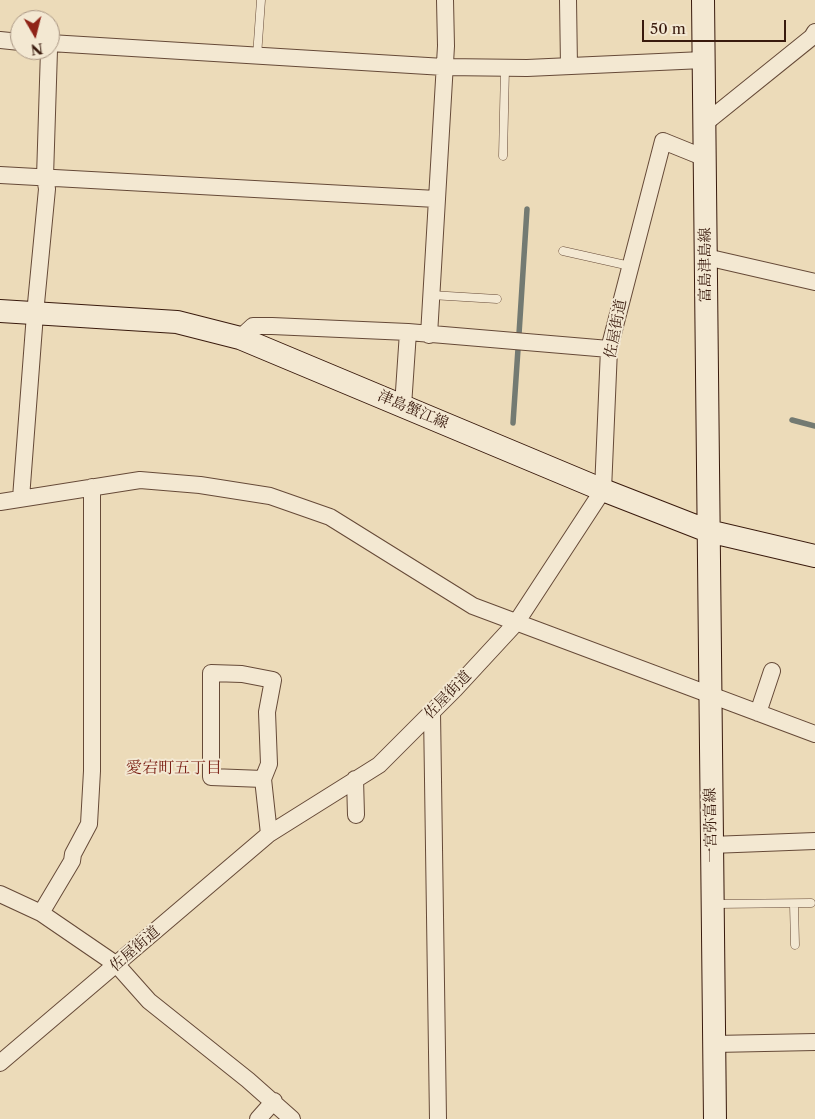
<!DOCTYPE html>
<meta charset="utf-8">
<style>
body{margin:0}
#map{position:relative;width:815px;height:1119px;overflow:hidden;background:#ecdbb9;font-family:"Libre Caslon Text",serif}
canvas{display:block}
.north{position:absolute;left:10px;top:10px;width:50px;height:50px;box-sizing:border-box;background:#f3e8d2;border:1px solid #a99683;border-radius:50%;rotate:172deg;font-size:14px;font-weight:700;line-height:20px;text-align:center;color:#391a0d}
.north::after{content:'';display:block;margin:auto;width:18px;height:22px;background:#8f2418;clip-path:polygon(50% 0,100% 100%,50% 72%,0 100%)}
.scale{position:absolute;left:642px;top:20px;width:144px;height:22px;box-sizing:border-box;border:2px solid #391a0d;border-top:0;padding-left:6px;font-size:15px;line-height:18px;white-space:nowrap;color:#391a0d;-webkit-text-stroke:4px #f3e8d2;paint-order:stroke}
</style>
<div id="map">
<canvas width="815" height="1119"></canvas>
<div class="north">N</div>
<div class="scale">50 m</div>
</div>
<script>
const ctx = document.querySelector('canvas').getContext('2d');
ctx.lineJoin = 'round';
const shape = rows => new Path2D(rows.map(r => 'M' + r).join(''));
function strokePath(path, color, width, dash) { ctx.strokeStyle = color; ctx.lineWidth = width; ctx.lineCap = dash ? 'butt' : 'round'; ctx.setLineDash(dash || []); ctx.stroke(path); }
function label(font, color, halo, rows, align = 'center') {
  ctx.font = font + ' "Libre Caslon Text","Noto Serif JP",serif'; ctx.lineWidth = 4; ctx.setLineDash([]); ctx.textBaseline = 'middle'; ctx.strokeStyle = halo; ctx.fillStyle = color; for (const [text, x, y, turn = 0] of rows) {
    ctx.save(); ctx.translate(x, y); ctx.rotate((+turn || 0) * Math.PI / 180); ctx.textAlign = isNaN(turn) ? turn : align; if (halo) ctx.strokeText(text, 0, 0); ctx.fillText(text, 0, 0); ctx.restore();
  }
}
strokePath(shape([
 [519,334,527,209],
 [792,420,815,426],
 [513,423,518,349]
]), '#737a72', 5.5);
const service = shape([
 [257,56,261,0],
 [503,156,505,68],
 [563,251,630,266],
 [431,295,497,299],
 [715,904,811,903],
 [794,904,795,945]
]);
const minor = shape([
 [568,0,569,66],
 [0,40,20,42],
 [50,43,444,67,527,68,703,60],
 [704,124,812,37,815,32],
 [0,175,436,199],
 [706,257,815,282],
 [429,335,446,46,445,0],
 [240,338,253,326,272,326,408,332,609,349],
 [403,406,408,332],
 [21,498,35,314,47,189,45,177,49,50],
 [0,502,140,480,200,485,270,496,330,517,473,606,815,734],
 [432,712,438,1119],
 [758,713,772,671],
 [263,779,211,777,211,673,242,674,273,680,267,712,269,764,263,779,269,834],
 [355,779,356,815],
 [711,845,815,841],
 [0,894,41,913,117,965,149,1001,248,1080,292,1119],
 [41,913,72,861,73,854,89,824,92,771,92,487],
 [714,1044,815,1042],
 [0,1063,269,834,379,765,455,689,516,623,603,490,609,349,663,141,705,158],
 [258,1119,274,1101]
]);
const secondary = shape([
 [703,0,715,1119],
 [0,311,177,322,240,338,603,490,708,531,815,556]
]);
strokePath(service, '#664a38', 9);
strokePath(minor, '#664a38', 18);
strokePath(secondary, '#391a0d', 24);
strokePath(service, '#f3e8d2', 8);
strokePath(minor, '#f3e8d2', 16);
strokePath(secondary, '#f3e8d2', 22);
label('15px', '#391a0d', '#f3e8d2', [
 ["富島津島線",706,265,-90],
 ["佐屋街道",616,329,-79],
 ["津島蟹江線",413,410,23],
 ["佐屋街道",448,695,-46],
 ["一宮弥富線",711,825,-91],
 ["佐屋街道",135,949,-41]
]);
label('16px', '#7a1f14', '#f3e8d2', [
 ["愛宕町五丁目",174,768]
]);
</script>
